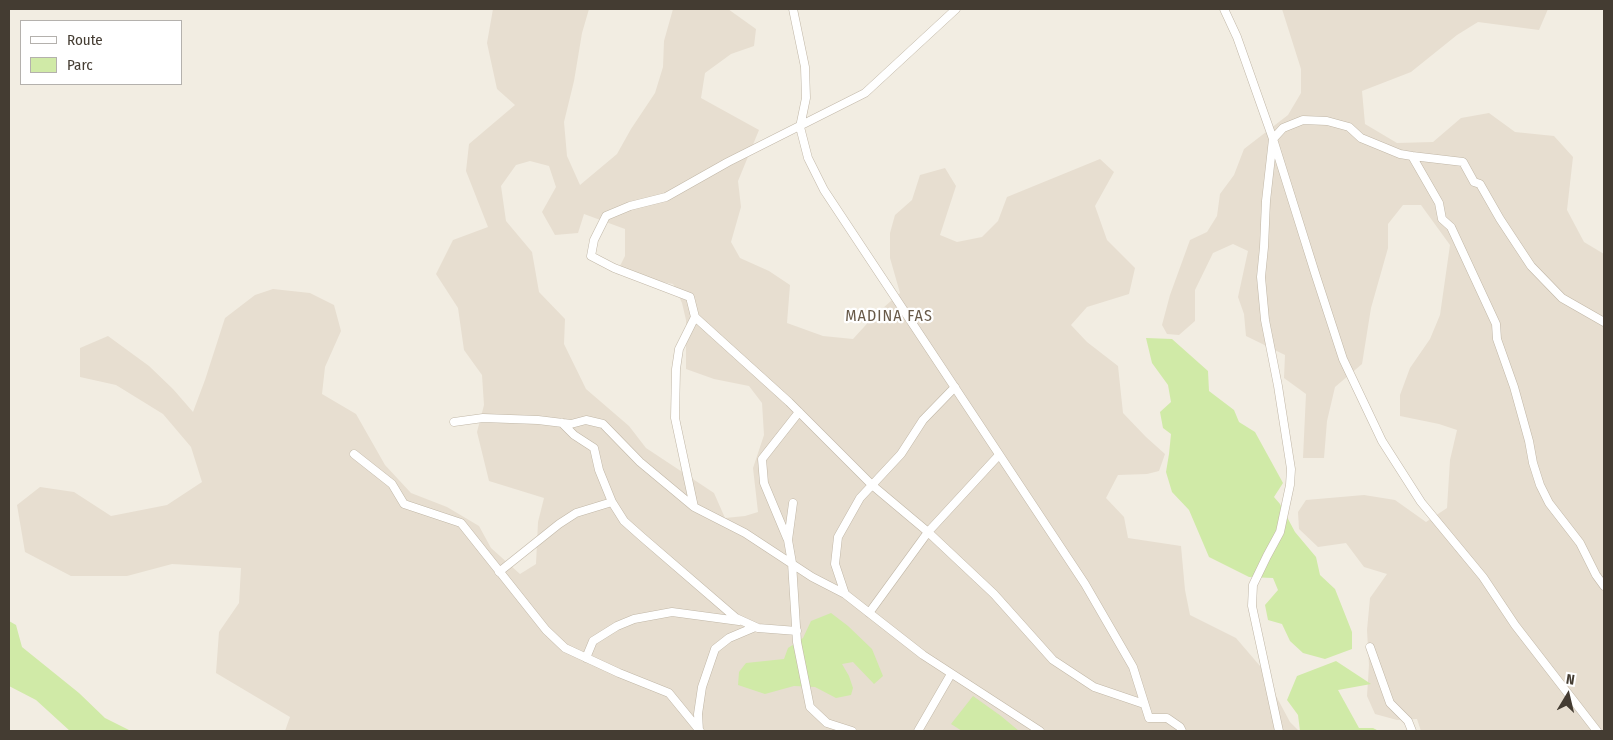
<!DOCTYPE html>
<style>
body{margin:0}
#map{position:relative;width:1613px;height:740px;overflow:hidden;background:#f2ede2;font-family:"Fira Sans Condensed",sans-serif}
canvas{display:block}
.frame{position:absolute;inset:0;border:10px solid #443c32;pointer-events:none}
.legend{position:absolute;left:20px;top:20px;width:162px;height:65px;box-sizing:border-box;background:#fff;border:1px solid #b4b1ad;margin:0;padding:6px 9px;list-style:none;font-size:15px;color:#443c32}
.legend li{display:flex;align-items:center;gap:10px;height:25px}
.legend b{width:25px;border:1px solid #b4b1ad}
.north{position:absolute;left:1543px;top:670px;width:50px;height:50px;-webkit-text-stroke:4px #fff;paint-order:stroke;rotate:9deg;font-size:14px;font-weight:700;line-height:20px;text-align:center;color:#443c32}
.north::after{content:'';display:block;margin:auto;width:18px;height:22px;background:#443c32;clip-path:polygon(50% 0,100% 100%,50% 72%,0 100%)}
</style>
<div id="map">
<canvas width="1613" height="740"></canvas>
<div class="frame"></div>
<ul class="legend">
<li><b style="height:6px;background:#fff"></b>Route</li>
<li><b style="height:14px;background:#d0eaa7"></b>Parc</li>
</ul>
<div class="north">N</div>
</div>
<script>
const ctx = document.querySelector('canvas').getContext('2d');
ctx.lineJoin = 'round';
function fill(path, color) { ctx.fillStyle = color; ctx.fill(path, 'evenodd'); }
const shape = rows => new Path2D(rows.map(r => 'M' + r).join(''));
function strokePath(path, color, width, dash) { ctx.strokeStyle = color; ctx.lineWidth = width; ctx.lineCap = dash ? 'butt' : 'round'; ctx.setLineDash(dash || []); ctx.stroke(path); }
function label(font, color, halo, rows, align = 'center') {
  ctx.font = font + ' "Fira Sans Condensed",sans-serif'; ctx.lineWidth = 4.5; ctx.setLineDash([]); ctx.textBaseline = 'middle'; ctx.strokeStyle = halo; ctx.fillStyle = color; for (const [text, x, y, turn = 0] of rows) {
    ctx.save(); ctx.translate(x, y); ctx.rotate((+turn || 0) * Math.PI / 180); ctx.textAlign = isNaN(turn) ? turn : align; if (halo) ctx.strokeText(text, 0, 0); ctx.fillText(text, 0, 0); ctx.restore();
  }
}
fill(shape([
 [493,9,589,9,582,33,574,81,564,122,567,156,580,185,617,154,631,129,655,93,663,67,664,41,673,9,728,9,756,29,754,46,731,54,705,73,701,98,759,130,738,181,741,207,731,242,740,258,769,271,790,285,787,323,823,336,853,339,874,316,900,293,890,258,890,233,895,215,912,200,920,175,945,168,956,186,940,235,957,242,982,237,998,221,1007,197,1100,159,1114,172,1095,206,1107,240,1135,268,1129,294,1087,307,1071,325,1087,342,1118,366,1123,413,1146,437,1165,454,1159,471,1147,474,1118,475,1106,498,1124,517,1128,538,1181,546,1185,590,1190,615,1236,638,1260,666,1290,722,1299,731,285,731,290,717,216,673,219,632,239,603,241,568,172,564,127,576,71,576,25,552,17,505,40,487,74,492,111,516,167,505,202,482,191,447,163,414,116,385,80,377,80,348,108,336,149,366,173,389,193,412,205,380,225,318,255,295,273,289,310,293,334,305,341,331,325,367,322,394,356,414,385,465,411,493,447,507,479,526,491,548,520,574,536,564,538,522,544,498,489,481,477,432,484,405,482,375,464,350,458,308,436,274,453,240,488,227,466,171,469,144,515,105,497,89,487,43],
 [530,161,549,166,556,187,542,212,555,235,578,233,584,214,625,229,625,256,616,274,673,284,682,303,686,320,686,369,714,379,749,386,762,403,764,435,753,468,758,512,745,516,725,518,714,493,646,448,629,426,586,389,564,344,565,319,539,292,532,252,506,221,501,186,516,165],
 [1282,9,1548,9,1539,30,1478,22,1457,35,1411,72,1362,91,1365,124,1397,143,1433,142,1461,118,1489,113,1515,132,1554,136,1573,157,1567,210,1584,242,1604,254,1604,731,1421,731,1417,719,1397,720,1375,714,1367,696,1369,665,1367,630,1370,598,1387,574,1364,567,1346,543,1318,547,1299,529,1298,512,1306,500,1364,495,1395,500,1426,522,1447,508,1450,460,1457,430,1439,424,1400,416,1400,395,1410,368,1430,339,1440,315,1450,245,1421,205,1403,205,1388,224,1388,248,1371,308,1362,364,1335,387,1327,421,1324,458,1303,458,1306,394,1284,378,1285,355,1246,336,1244,314,1238,297,1248,251,1233,244,1213,253,1195,290,1195,321,1179,335,1167,334,1162,325,1170,295,1190,240,1207,232,1217,216,1220,194,1234,175,1244,149,1288,115,1301,93,1301,69]
]), '#e7ded0');
fill(shape([
 [1146,338,1172,339,1208,371,1209,391,1234,410,1239,422,1255,432,1283,483,1274,497,1280,504,1295,532,1316,557,1320,575,1335,589,1352,632,1352,649,1325,659,1303,653,1290,641,1282,624,1268,620,1265,605,1278,590,1273,578,1249,577,1209,557,1189,510,1172,492,1166,472,1169,454,1171,434,1163,428,1160,412,1171,402,1168,385,1152,363],
 [831,613,848,626,872,649,883,676,874,684,853,662,842,664,849,676,853,688,851,695,836,698,815,687,794,686,765,694,738,685,739,672,746,663,784,659,788,648,803,638,811,621],
 [9,621,16,625,22,647,79,693,105,718,131,731,70,731,36,700,9,686],
 [1336,661,1371,684,1338,690,1359,728,1373,728,1379,731,1300,731,1298,715,1287,700,1297,676],
 [973,696,1001,716,1019,731,962,731,951,724]
]), '#d0eaa7');
const minor = shape([
 [793,9,805,67,806,98,800,127,808,158,824,190,1085,584,1133,667,1149,718,1167,718,1180,727,1182,731],
 [956,9,865,93,728,162,666,197,630,206,606,216,594,240,591,256,614,268,690,297,695,317,679,349,676,369,675,418,694,507,745,533,812,577,845,594,923,655,1040,731],
 [1224,9,1237,37,1273,139,1266,201,1264,247,1261,277,1265,320,1278,386,1291,469,1290,485,1280,532,1267,556,1253,585,1252,606,1279,731],
 [1412,156,1463,162,1474,182,1480,184,1500,219,1531,266,1562,298,1604,322],
 [695,317,789,402,872,485,928,532,994,594,1053,660,1094,687,1144,704],
 [454,422,483,418,538,420,571,424,586,420,603,424,640,462,694,507],
 [562,423,574,435,594,448,599,470,612,502,624,521,642,537,736,618,758,628,797,631],
 [354,454,392,484,404,504,461,523,546,630,565,648,619,673,669,693,700,731],
 [793,503,788,540,792,563,797,642,810,707,827,723,852,731],
 [787,538,764,483,762,459,799,412],
 [499,572,559,524,576,513,612,502],
 [845,594,835,564,838,537,860,498,901,454,923,420,955,387],
 [869,613,928,532,999,455],
 [1370,647,1390,703,1408,721,1412,731],
 [586,658,593,641,617,626,634,619,672,612,739,621],
 [699,731,698,714,702,687,715,649,729,638,755,627],
 [918,731,951,674],
 [1597,731,1515,625,1483,577,1421,502,1382,441,1343,359,1315,273,1273,139,1283,128,1303,120,1327,121,1349,127,1361,138,1400,154,1412,156,1439,203,1442,219,1451,227,1496,324,1497,339,1514,387,1529,441,1533,463,1540,485,1549,503,1580,543,1596,575,1604,586]
]);
strokePath(minor, '#c1b7a7', 9);
strokePath(minor, '#fff', 8);
ctx.letterSpacing = '1px';
label('16px', '#685a49', '#fff', [
 ["MADINA FAS",889,317]
]);
ctx.letterSpacing = '0px';
</script>
